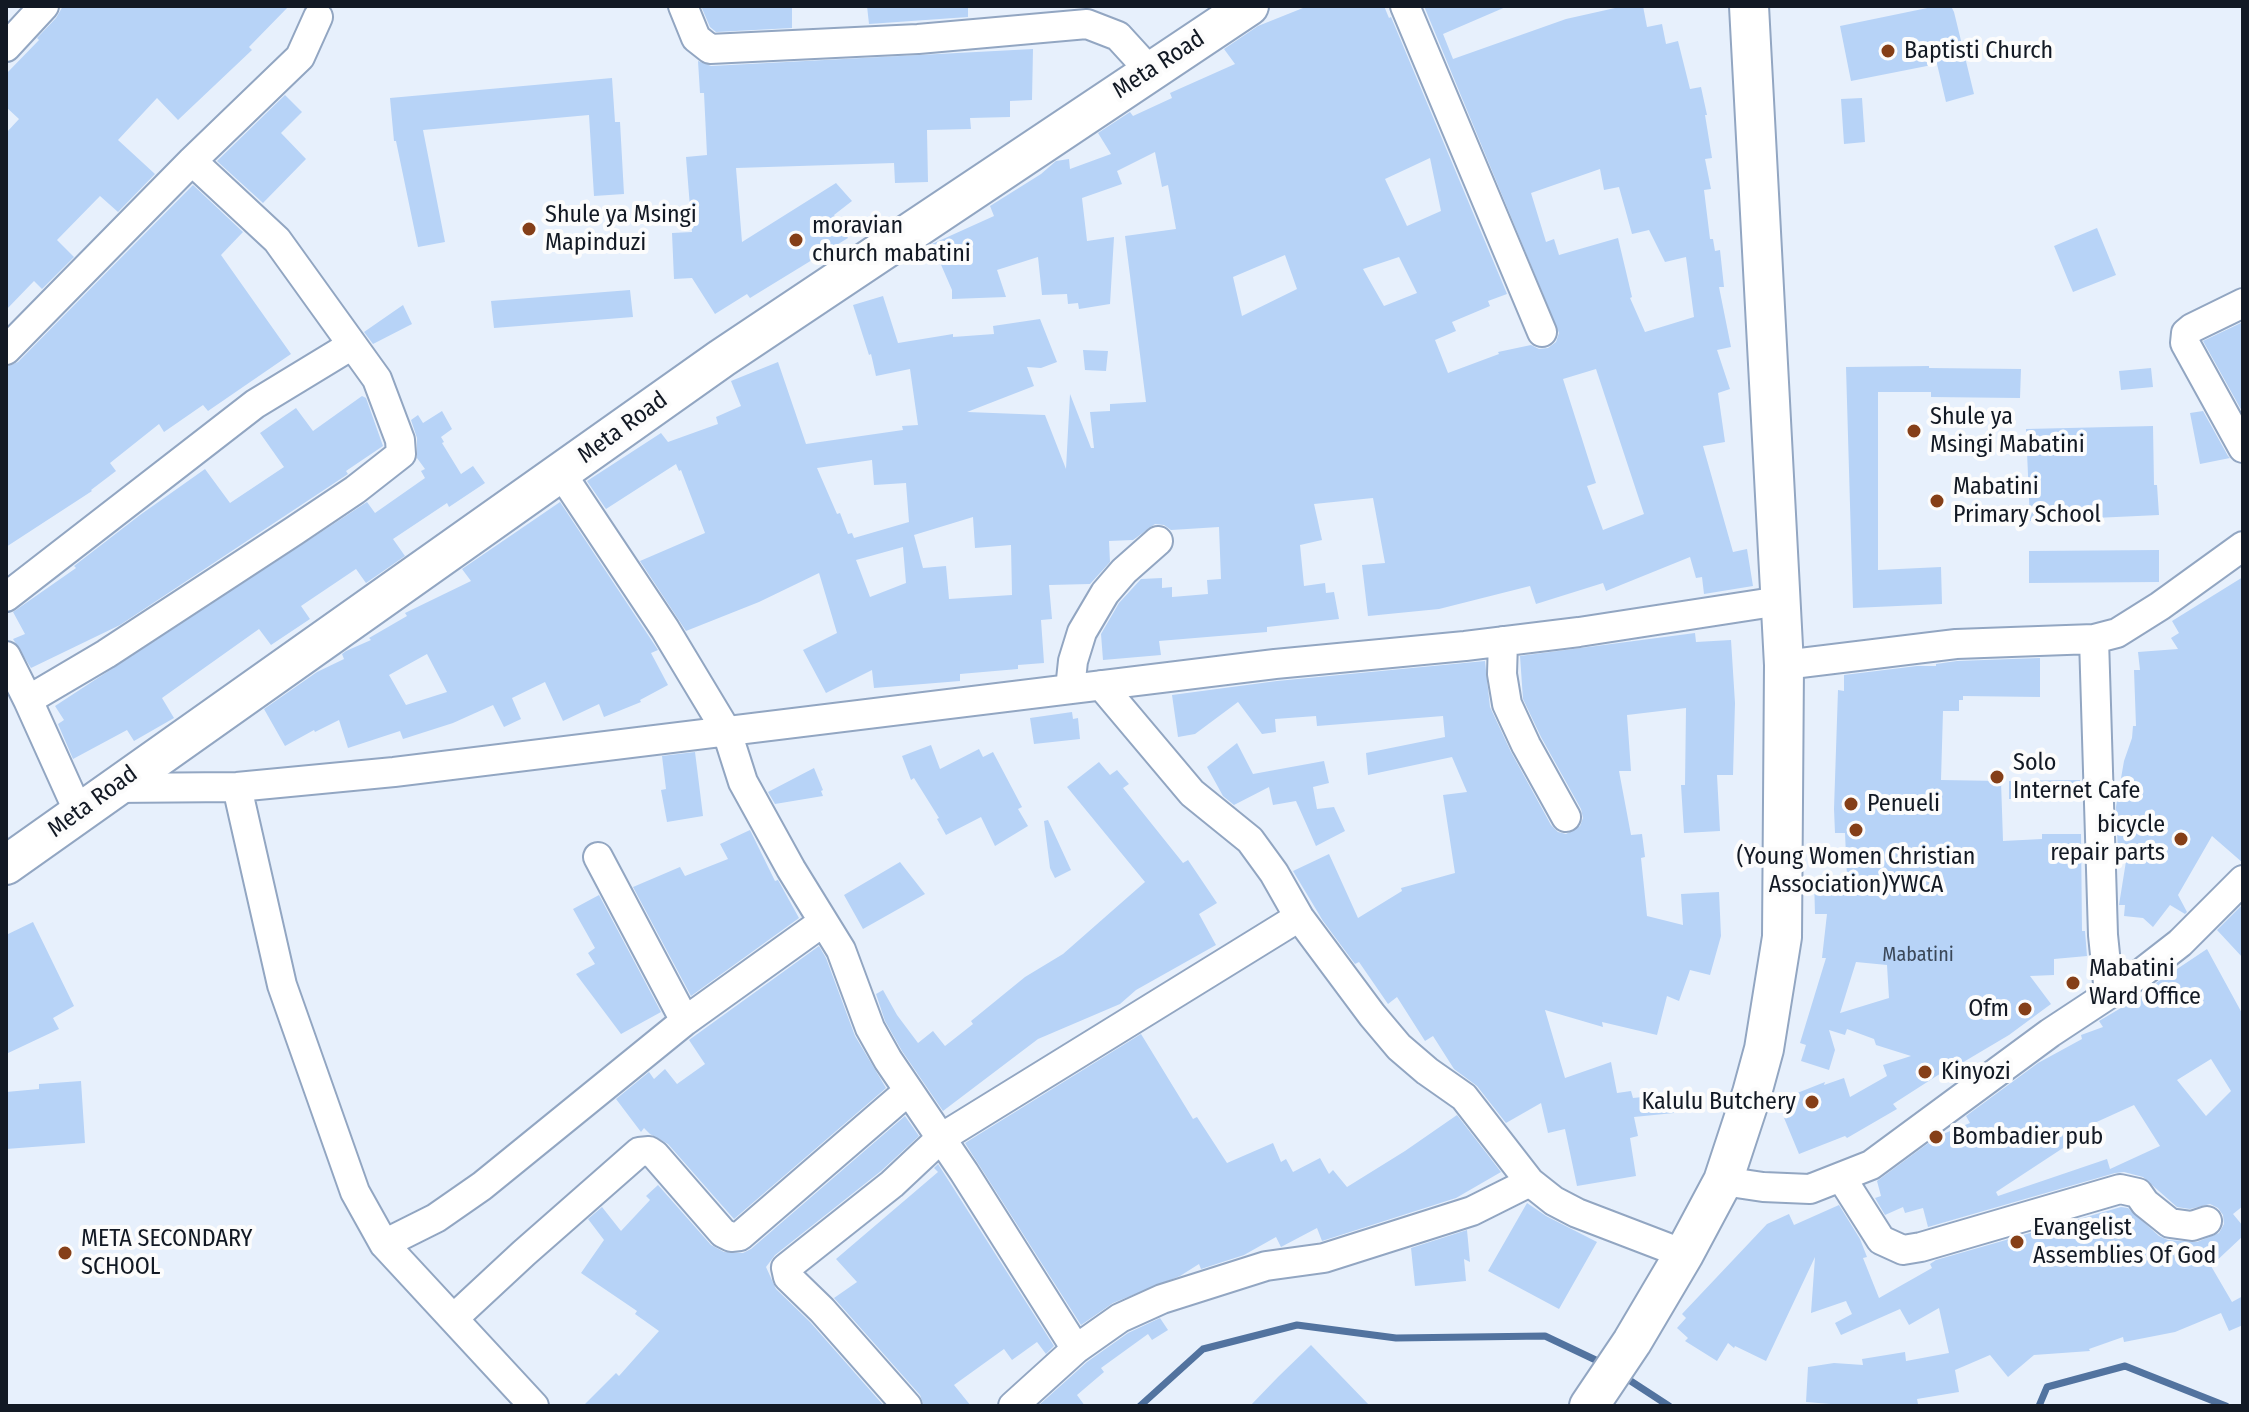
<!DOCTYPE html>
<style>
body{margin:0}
#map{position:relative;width:2249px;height:1412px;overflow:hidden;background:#e7f0fc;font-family:"Fira Sans Condensed",sans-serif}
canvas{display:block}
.frame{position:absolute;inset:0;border:8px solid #121924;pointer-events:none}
</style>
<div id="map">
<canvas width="2249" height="1412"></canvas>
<div class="frame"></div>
</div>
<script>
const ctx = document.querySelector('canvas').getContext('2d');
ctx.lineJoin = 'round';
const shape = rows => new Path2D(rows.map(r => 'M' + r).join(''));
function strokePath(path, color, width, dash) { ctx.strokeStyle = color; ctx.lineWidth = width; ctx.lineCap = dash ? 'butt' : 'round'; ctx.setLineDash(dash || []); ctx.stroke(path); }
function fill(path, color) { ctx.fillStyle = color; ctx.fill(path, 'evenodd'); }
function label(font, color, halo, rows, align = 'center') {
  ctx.font = font + ' "Fira Sans Condensed",sans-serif'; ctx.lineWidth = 8; ctx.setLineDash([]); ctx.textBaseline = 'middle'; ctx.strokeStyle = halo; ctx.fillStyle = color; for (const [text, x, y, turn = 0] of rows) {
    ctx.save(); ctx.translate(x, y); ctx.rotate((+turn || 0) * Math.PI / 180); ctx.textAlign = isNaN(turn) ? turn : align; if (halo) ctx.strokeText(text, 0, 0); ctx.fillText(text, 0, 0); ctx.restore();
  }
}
strokePath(shape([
 [1623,1376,1669,1406],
 [1140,1406,1203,1349,1297,1325,1396,1338,1545,1336,1602,1363],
 [2039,1406,2047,1387,2125,1366,2226,1406]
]), '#52739f', 7);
fill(shape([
 [63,6,289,6,249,47,252,50,178,120,157,98,118,140,155,174,118,212,100,196,57,240,74,257,42,289,34,281,6,310,6,133,19,119,6,107,6,74,39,40,37,38,56,18],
 [701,6,792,6,792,28,716,32,710,27],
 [867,6,968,6,968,17,869,24],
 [1308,6,1384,6,1389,18,1391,17,1507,294,1488,301,1490,306,1452,322,1456,331,1435,340,1448,373,1499,354,1498,352,1531,345,1539,349,1548,348,1556,342,1559,333,1424,6,1508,6,1443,34,1453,59,1566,19,1624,6,1643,6,1647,27,1662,24,1666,44,1678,41,1690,89,1701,87,1707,115,1705,115,1712,158,1705,159,1711,189,1704,190,1710,239,1713,239,1715,251,1720,250,1724,287,1719,287,1731,347,1717,350,1730,389,1718,393,1725,442,1703,446,1733,552,1747,549,1753,586,1704,594,1702,577,1696,578,1690,557,1606,591,1603,583,1536,604,1530,586,1439,609,1368,616,1362,565,1385,563,1373,498,1314,504,1322,540,1300,545,1304,586,1325,583,1326,593,1334,592,1339,619,1267,627,1267,632,1159,641,1161,655,1103,660,1101,634,1119,603,1141,579,1162,578,1162,588,1172,587,1172,597,1208,594,1207,580,1221,579,1219,527,1171,530,1164,525,1155,524,1133,540,1109,541,1110,562,1090,584,1049,585,1052,619,1041,620,1044,663,1018,665,1018,669,960,674,960,681,874,688,872,670,826,693,803,650,837,633,819,573,759,602,686,631,640,561,705,533,681,470,679,471,676,464,606,509,587,481,661,433,668,442,718,424,716,417,741,406,731,381,778,362,806,444,903,430,902,426,918,425,910,369,876,376,871,354,869,355,853,305,883,296,898,343,953,334,953,337,994,334,993,326,1040,319,1057,362,1041,368,1027,367,1034,386,967,412,1045,415,1066,469,1070,394,1091,448,1094,448,1090,412,1110,411,1110,404,1146,402,1125,236,1176,229,1168,185,1162,187,1155,152,1117,171,1122,184,1082,198,1087,241,1114,237,1110,304,1079,309,1078,303,1068,304,1067,294,1042,295,1038,257,997,270,1006,297,952,299,952,290,932,244,994,216,990,206,1041,174,1056,161,1069,159,1070,169,1111,154,1098,133,1130,112,1133,116,1172,98,1170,93,1235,64,1224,49,1258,26],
 [1430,158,1441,211,1407,226,1385,179],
 [1600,169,1604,190,1619,187,1632,234,1649,230,1665,262,1686,257,1694,317,1645,332,1630,298,1632,297,1618,238,1559,255,1554,239,1546,242,1531,193],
 [1285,255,1297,289,1242,316,1233,277],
 [1399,257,1417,293,1384,306,1363,269],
 [1596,369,1644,514,1603,530,1587,486,1596,483,1563,379],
 [872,460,874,485,906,483,909,522,854,538,852,533,848,534,840,513,837,514,817,468],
 [973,517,975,548,1011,545,1012,595,949,599,946,566,923,568,914,535],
 [903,547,906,583,870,597,856,560],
 [1937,6,1951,6,1954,12,1974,94,1946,102,1937,64,1851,81,1840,26],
 [1033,49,1032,100,1010,101,1010,117,970,118,971,129,927,130,928,182,895,183,894,163,736,168,742,242,836,183,852,201,834,215,848,238,750,298,747,294,715,314,692,278,674,279,672,233,692,232,686,157,707,155,704,93,700,93,698,61,711,66],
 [612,78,615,122,620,122,624,194,594,196,589,115,423,130,445,242,418,247,396,141,394,141,390,98],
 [285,95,302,112,281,133,306,159,263,203,217,161],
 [1862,98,1865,142,1844,144,1841,99],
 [193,185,243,232,221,255,291,354,208,411,203,405,164,432,159,424,110,463,116,471,91,490,92,491,6,547,6,367,18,362],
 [2097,228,2116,275,2073,292,2054,246],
 [630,290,633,317,494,328,491,301],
 [403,305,412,324,373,344,364,332],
 [2243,322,2243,413,2203,341],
 [1083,350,1108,351,1106,371,1085,370],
 [1929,366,1929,368,2021,369,2020,398,1931,397,1931,392,1878,392,1878,570,1941,567,1942,604,1853,608,1846,367],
 [2151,368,2153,387,2121,390,2119,371],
 [362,396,366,398,383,446,346,471,348,474,345,476,120,625,31,668,13,639,25,634,13,612,76,568,74,566,140,515,205,469,230,503,284,467,260,433,296,408,313,431],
 [442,411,452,429,441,437,444,442,442,443,461,474,473,466,485,483,449,507,447,503,393,539,405,556,366,583,356,569,301,606,310,619,271,645,259,629,162,698,174,718,134,741,127,730,73,759,58,724,64,720,55,706,367,502,375,513,425,478,421,471,425,469,417,458,417,438,411,420,418,415,423,423],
 [2203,411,2228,456,2230,458,2200,464,2190,413],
 [2153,426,2154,485,2157,485,2159,515,2030,521,2026,429],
 [560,502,658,650,651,653,668,685,640,700,641,702,604,717,599,704,563,721,545,682,512,698,521,719,504,727,493,705,453,723,403,739,400,731,348,748,339,720,315,732,314,730,285,746,264,709,317,672,344,659,342,654,346,651,371,640,369,638,407,616,405,613,471,581,462,569],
 [427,654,447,692,406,705,389,675],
 [2159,550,2159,582,2029,583,2029,551],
 [2243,577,2243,863,2212,836,2178,895,2187,912,2185,914,2170,905,2153,927,2143,918,2124,916,2125,905,2119,905,2127,855,2118,854,2116,807,2124,761,2132,738,2133,726,2136,726,2134,670,2140,670,2138,652,2178,649,2171,638,2179,633,2172,621],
 [1695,633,1696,642,1731,640,1735,703,1733,775,1717,775,1720,831,1684,833,1681,785,1685,785,1686,708,1627,715,1631,771,1619,771,1631,835,1642,834,1645,857,1641,858,1647,916,1683,925,1681,894,1719,892,1721,936,1710,975,1690,970,1679,1001,1667,996,1657,1035,1602,1022,1603,1027,1545,1010,1565,1078,1611,1062,1617,1093,1631,1091,1633,1098,1671,1094,1674,1113,1634,1117,1638,1136,1630,1138,1636,1176,1577,1186,1565,1129,1548,1133,1541,1103,1506,1123,1477,1086,1454,1069,1433,1036,1425,1041,1397,997,1388,1004,1359,962,1355,964,1323,921,1293,871,1329,854,1358,918,1402,891,1401,888,1455,873,1443,795,1467,792,1452,757,1368,775,1366,753,1445,737,1443,716,1317,726,1316,716,1275,719,1276,732,1262,734,1238,702,1195,734,1178,737,1172,695,1277,681,1485,661,1490,707,1511,752,1551,825,1558,832,1566,834,1580,826,1583,818,1581,809,1541,737,1523,699,1520,656],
 [2040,658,2040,697,1963,696,1963,700,1959,700,1959,711,1943,711,1941,780,2001,781,2003,841,2042,839,2042,834,2081,834,2082,931,2085,931,2087,956,2054,959,2054,975,2030,976,2051,1004,2009,1035,1950,1070,1949,1068,1893,1104,1897,1109,1847,1138,1845,1136,1799,1154,1777,1101,1825,1082,1824,1085,1844,1078,1850,1097,1887,1076,1883,1065,1911,1056,1876,1045,1874,1039,1847,1029,1845,1035,1829,1030,1835,1050,1829,1070,1801,1061,1806,1045,1800,1043,1826,958,1822,958,1827,914,1815,914,1814,878,1847,877,1845,833,1835,833,1834,809,1838,690,1844,691,1844,675,1917,666,1936,666,1936,664,1957,661],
 [1856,962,1887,965,1889,998,1840,1013],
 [1072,712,1073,719,1078,718,1080,739,1034,744,1030,718],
 [1237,743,1253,774,1324,761,1329,783,1313,787,1317,809,1334,807,1345,831,1316,846,1296,801,1273,805,1269,787,1234,805,1223,796,1207,767],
 [931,745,940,769,979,749,983,757,993,752,1022,807,1018,809,1028,826,995,846,981,817,946,835,937,819,939,818,914,778,911,780,902,756],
 [695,752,703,816,667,822,661,790,666,789,662,756],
 [1099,762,1110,775,1117,770,1129,784,1123,788,1183,863,1188,860,1217,903,1199,914,1216,945,1136,990,1120,1004,1038,1039,943,1111,902,1051,885,1021,876,994,883,990,897,1015,918,1043,933,1031,945,1046,973,1024,971,1021,1025,977,1063,954,1145,882,1067,787],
 [814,768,823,790,821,791,823,796,775,804,768,792],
 [2080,780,2080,798,2009,799,2009,781],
 [1048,820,1071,870,1055,878,1050,868,1044,821],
 [750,830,775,881,778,880,799,918,691,996,633,887,680,867,685,876,728,859,720,844],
 [900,862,925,894,863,929,844,895],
 [599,895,661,1012,621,1034,576,974,595,964,588,953,595,948,573,909],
 [2243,904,2243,958,2217,930],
 [33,922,74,1006,53,1018,59,1029,6,1054,6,935],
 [819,946,826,958,855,1036,886,1088,734,1219,668,1144,650,1134,644,1128,641,1132,616,1099,649,1072,654,1079,665,1069,677,1084,705,1064,689,1040],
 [2207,949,2243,1015,2243,1206,2233,1214,2243,1226,2243,1236,2211,1266,2232,1302,2243,1296,2243,1325,2229,1331,2221,1313,2175,1332,2124,1342,2123,1337,2089,1349,2090,1351,2034,1355,2008,1377,1990,1355,1955,1370,1959,1392,1917,1399,1918,1404,1831,1406,1831,1404,1806,1402,1808,1367,1834,1363,1863,1365,1862,1359,1905,1352,1906,1361,1949,1353,1939,1308,1909,1325,1900,1309,1841,1335,1835,1323,1852,1314,1846,1301,1811,1313,1815,1257,1766,1361,1735,1346,1734,1348,1728,1343,1717,1361,1685,1341,1688,1338,1677,1328,1686,1318,1682,1314,1767,1224,1789,1214,1794,1225,1839,1205,1860,1239,1867,1257,1863,1258,1879,1298,1932,1268,1930,1264,1936,1260,2121,1207,2128,1208,2159,1236,2168,1240,2197,1242,2219,1233,2224,1224,2223,1215,2218,1208,2210,1204,2190,1209,2177,1207,2143,1177,2124,1172,2115,1173,1928,1227,1923,1208,1905,1213,1903,1207,1885,1215,1875,1198,1881,1196,1877,1181,1938,1136,1970,1123,1966,1116,2038,1063,2082,1039,2081,1035,2103,1027,2099,1021,2158,986,2156,983],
 [2211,1059,2231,1091,2206,1116,2177,1080],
 [2134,1105,2160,1146,2110,1169,2107,1159,1998,1196,1996,1192,2092,1129,2090,1125],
 [1141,1034,1193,1119,1197,1117,1227,1163,1273,1143,1281,1162,1286,1159,1293,1172,1320,1158,1329,1174,1333,1170,1347,1187,1405,1151,1457,1115,1501,1172,1456,1198,1322,1241,1317,1228,1281,1247,1276,1237,1244,1255,1201,1269,1199,1264,1180,1276,1113,1303,1081,1325,965,1143],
 [81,1081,85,1143,6,1149,6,1092,39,1089,39,1084],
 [905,1116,919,1136,881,1171,775,1255,766,1267,776,1289,810,1322,884,1406,583,1406,616,1373,619,1376,659,1331,635,1314,637,1311,581,1273,604,1240,588,1219,602,1207,621,1231,650,1200,646,1196,658,1185,711,1245,724,1252,743,1253,751,1249],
 [938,1164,1054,1346,1046,1354,1037,1342,1012,1360,1004,1349,954,1385,971,1406,924,1406,920,1395,834,1298,857,1282,836,1259,938,1172,934,1168],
 [1527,1203,1546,1216,1597,1242,1559,1309,1488,1271],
 [1467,1230,1470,1262,1464,1259,1466,1281,1415,1286,1411,1248],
 [1160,1318,1168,1330,1152,1340,1148,1334,1101,1368,1104,1372,1077,1395,1085,1406,1038,1406,1087,1362,1128,1333],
 [1311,1345,1370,1406,1250,1406,1278,1377]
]), '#b7d3f7');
const street = shape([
 [683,6,696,38,710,49,918,39,1087,24,1118,36,1150,71],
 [1405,6,1542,332],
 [6,47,44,6],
 [2243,303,2192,328,2186,333,2185,343,2243,448],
 [6,350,192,161,300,57,318,17],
 [561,473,665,629,727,732,743,782,791,869,841,950,870,1028,888,1060,964,1172,1076,1349],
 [6,597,255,404,352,345],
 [2094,639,2103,935,2109,993],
 [1503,641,1502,674,1507,704,1526,745,1566,817],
 [6,656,28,700,79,813],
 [1784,665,1956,644,2094,639,2117,633,2160,606,2243,546],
 [1101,685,1192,793,1250,840,1274,873,1299,917,1372,1015,1399,1047,1427,1071,1464,1097,1530,1182,1554,1201,1577,1213,1684,1254],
 [1070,689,1073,661,1082,632,1105,593,1124,571,1158,541],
 [28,700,106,654,294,531,355,490,401,454,400,440,377,379,277,240,192,161],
 [237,787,282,985,355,1192,384,1244,534,1406],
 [112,788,237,787,394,772,1275,664,1465,646,1579,632,1780,601],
 [598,857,685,1021],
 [1841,1177,1881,1240,1903,1250,1921,1247,2120,1189,2138,1193,2145,1203,2170,1223,2192,1226,2207,1221],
 [1723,1181,1763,1187,1810,1189,1871,1165,2050,1033,2144,971,2180,943,2243,880],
 [384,1244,436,1218,482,1186,685,1021,823,922],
 [454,1318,524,1253,639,1152,649,1151,655,1155,723,1233,731,1237,740,1236,907,1092],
 [907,1406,822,1310,788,1277,786,1268,892,1184,941,1138,1299,917],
 [1013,1406,1076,1349,1120,1318,1162,1299,1266,1266,1324,1258,1472,1211,1530,1182]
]);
const secondary = shape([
 [6,865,722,358,1249,6],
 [1589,1406,1632,1342,1684,1254,1723,1181,1752,1093,1764,1049,1782,937,1784,665,1749,6]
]);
strokePath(street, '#92a6c2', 32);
strokePath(secondary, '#92a6c2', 42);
strokePath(street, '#fff', 28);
strokePath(secondary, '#fff', 38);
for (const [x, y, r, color] of [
 [1888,51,8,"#853f18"],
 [529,229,8,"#853f18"],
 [796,240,8,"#853f18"],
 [1914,431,8,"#853f18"],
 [1937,501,8,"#853f18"],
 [1997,777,8,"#853f18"],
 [1851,804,8,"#853f18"],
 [1856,830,8,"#853f18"],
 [2181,839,8,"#853f18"],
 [2073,983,8,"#853f18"],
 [2025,1009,8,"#853f18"],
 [1925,1072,8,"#853f18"],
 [1812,1102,8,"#853f18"],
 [1936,1137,8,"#853f18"],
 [2017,1242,8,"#853f18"],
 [65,1253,8,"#853f18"]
]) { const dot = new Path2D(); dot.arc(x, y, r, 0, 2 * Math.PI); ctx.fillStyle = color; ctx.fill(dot); strokePath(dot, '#fcfcfc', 3); }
label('20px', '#3b4859', null, [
 ["Mabatini",1918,955]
]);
label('24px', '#121924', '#fcfcfc', [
 ["Baptisti Church",1904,51],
 ["Shule ya Msingi",545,215],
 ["Mapinduzi",545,243],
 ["moravian",812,226],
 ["church mabatini",812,254],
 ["Shule ya",1930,417],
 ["Msingi Mabatini",1930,445],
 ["Mabatini",1953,487],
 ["Primary School",1953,515],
 ["Solo",2013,763],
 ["Internet Cafe",2013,791],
 ["Penueli",1867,804],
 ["bicycle",2165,825,"right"],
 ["repair parts",2165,853,"right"],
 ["(Young Women Christian",1856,857,"center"],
 ["Association)YWCA",1856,885,"center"],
 ["Mabatini",2089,969],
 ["Ward Office",2089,997],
 ["Ofm",2009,1009,"right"],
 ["Kinyozi",1941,1072],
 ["Kalulu Butchery",1796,1102,"right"],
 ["Bombadier pub",1952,1137],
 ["Evangelist",2033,1228],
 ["Assemblies Of God",2033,1256],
 ["META SECONDARY",81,1239],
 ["SCHOOL",81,1267]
], 'left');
label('24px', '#121924', '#fcfcfc', [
 ["Meta Road",1159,65,-33],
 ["Meta Road",623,428,-36],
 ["Meta Road",93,802,-36]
]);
</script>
